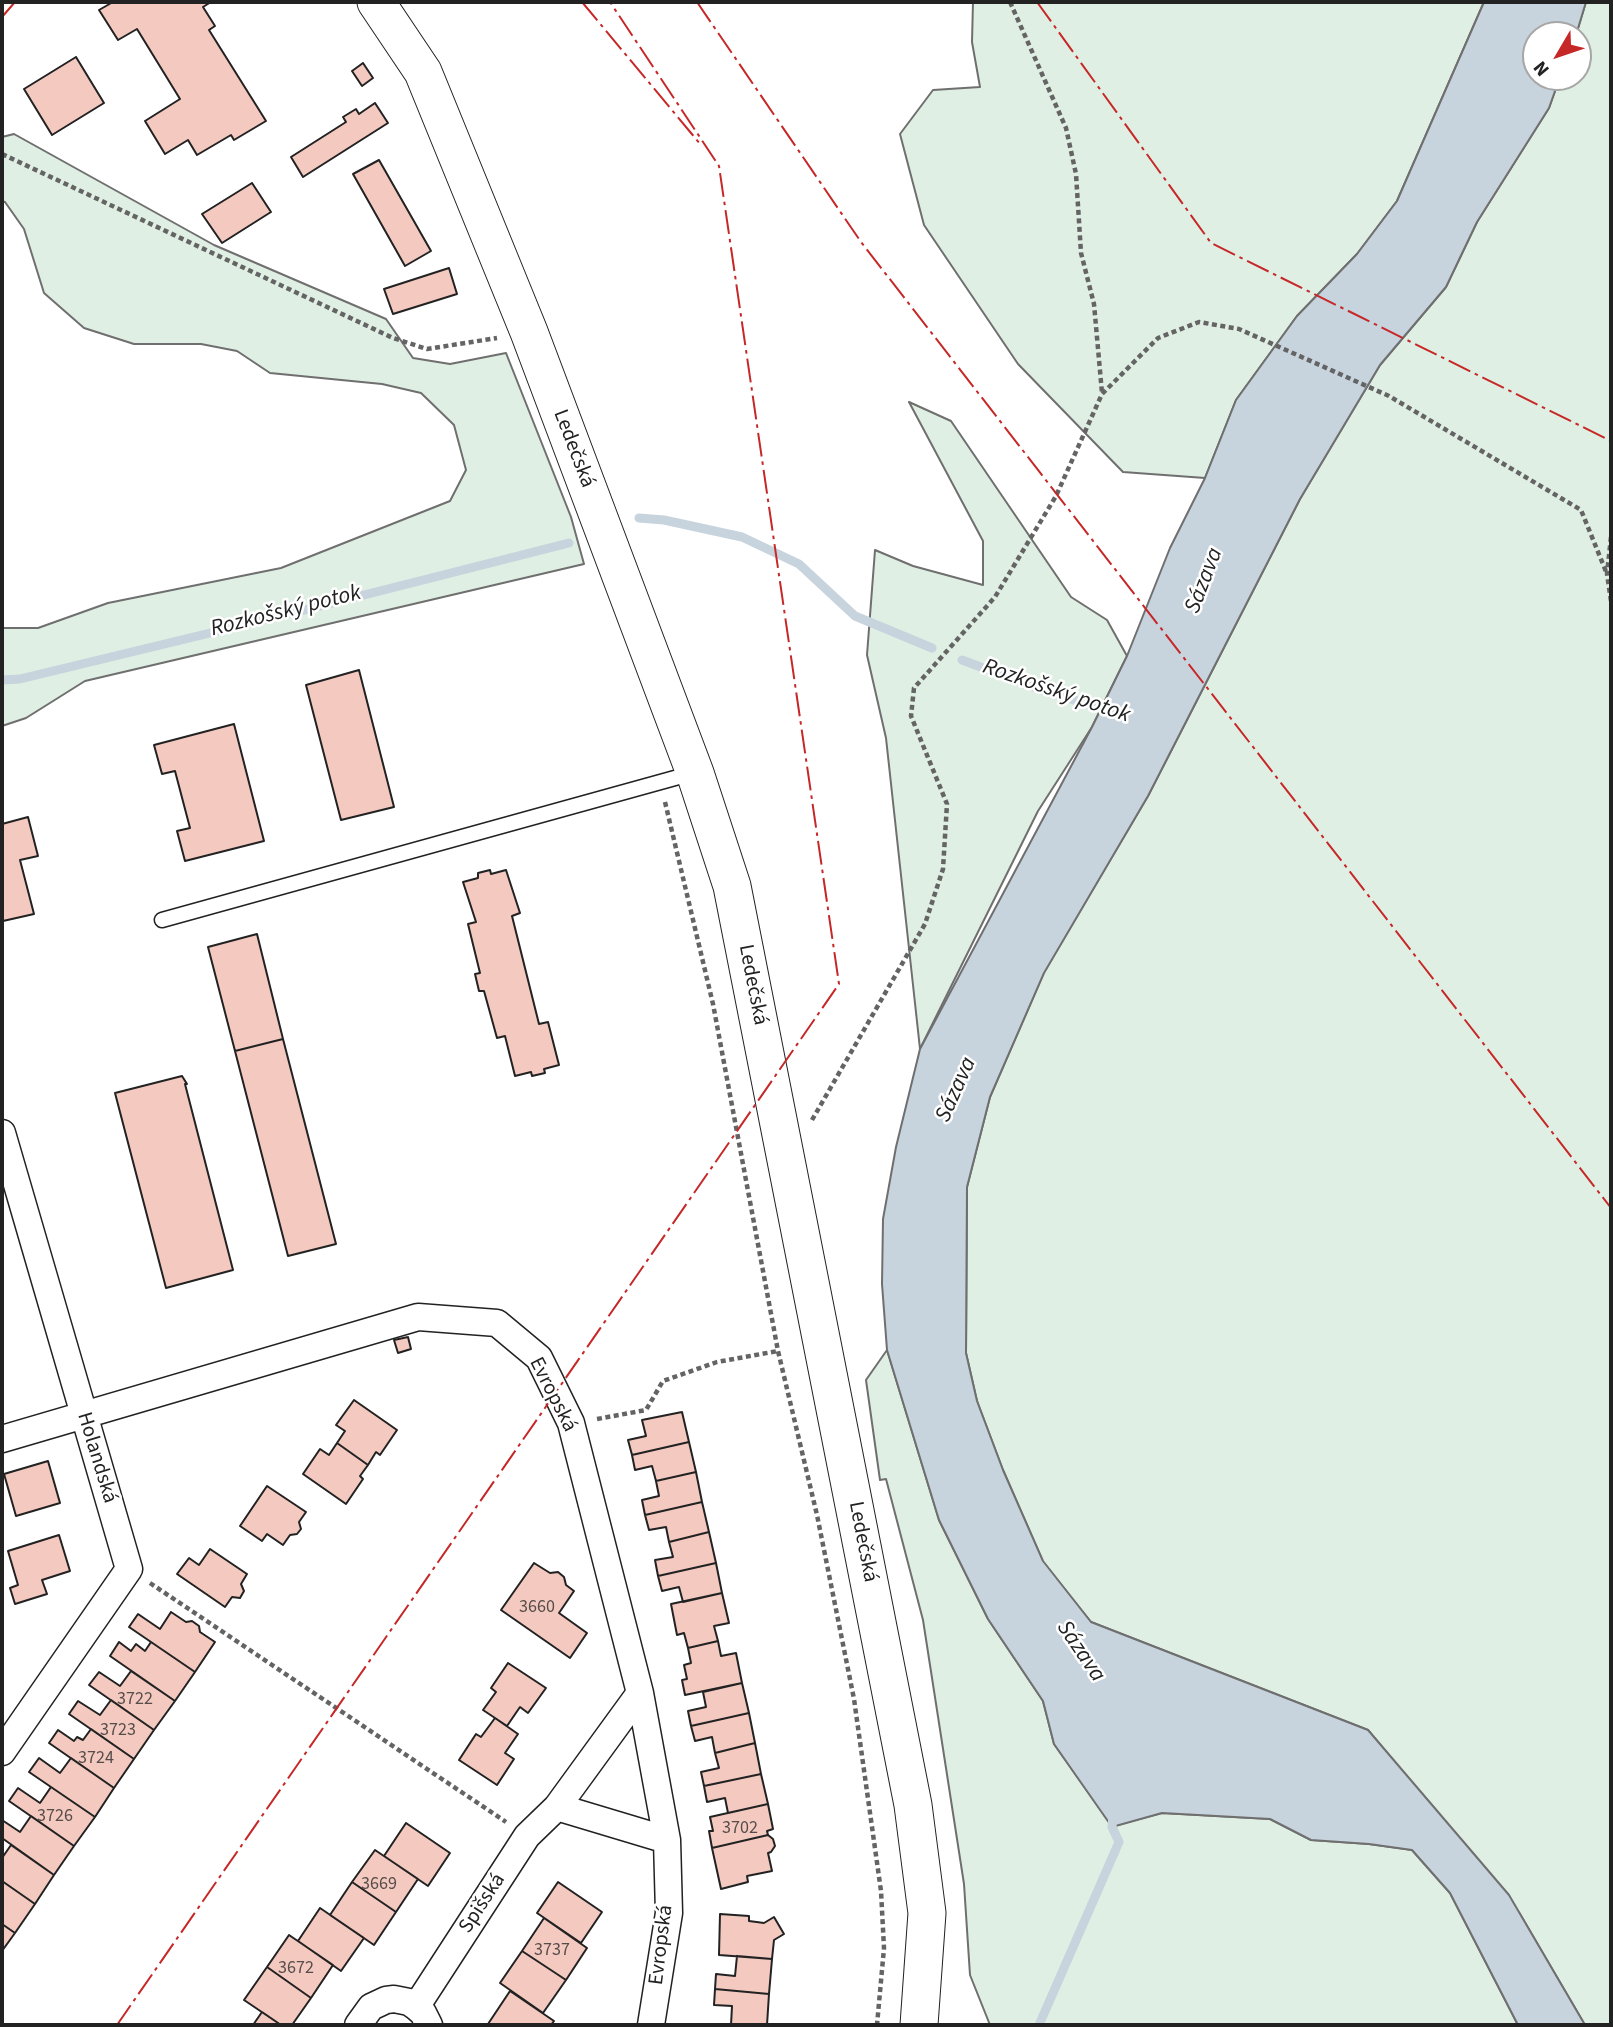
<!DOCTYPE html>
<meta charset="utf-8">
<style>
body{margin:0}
#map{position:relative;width:1613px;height:2027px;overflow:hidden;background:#fff;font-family:"Source Sans 3",sans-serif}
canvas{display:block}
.frame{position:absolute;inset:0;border:4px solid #222;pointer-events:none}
.north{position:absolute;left:1522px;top:21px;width:70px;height:70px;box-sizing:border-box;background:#fff;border:2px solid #a7a7a7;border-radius:50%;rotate:231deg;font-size:19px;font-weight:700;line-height:28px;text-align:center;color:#222}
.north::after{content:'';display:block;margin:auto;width:24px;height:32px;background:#c62828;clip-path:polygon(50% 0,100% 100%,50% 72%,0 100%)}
</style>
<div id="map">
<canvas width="1613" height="2027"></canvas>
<div class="frame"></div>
<div class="north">N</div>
</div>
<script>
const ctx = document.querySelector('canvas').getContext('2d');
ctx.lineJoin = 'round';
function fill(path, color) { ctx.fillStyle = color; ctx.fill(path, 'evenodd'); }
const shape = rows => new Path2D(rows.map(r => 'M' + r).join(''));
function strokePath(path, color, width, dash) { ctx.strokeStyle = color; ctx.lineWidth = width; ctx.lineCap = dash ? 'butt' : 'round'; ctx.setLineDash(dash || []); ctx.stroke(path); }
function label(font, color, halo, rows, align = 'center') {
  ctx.font = font + ' "Source Sans 3",sans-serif'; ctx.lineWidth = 5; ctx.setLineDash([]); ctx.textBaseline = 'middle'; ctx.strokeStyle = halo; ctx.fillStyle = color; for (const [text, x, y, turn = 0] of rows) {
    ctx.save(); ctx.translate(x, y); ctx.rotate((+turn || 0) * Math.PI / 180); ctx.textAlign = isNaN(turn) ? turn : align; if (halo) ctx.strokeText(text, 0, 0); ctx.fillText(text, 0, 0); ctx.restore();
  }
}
const green = shape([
 [973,2,1484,2,1397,201,1357,254,1297,316,1236,400,1205,478,1123,472,1018,364,924,225,900,134,933,90,980,87,972,42,973,2],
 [1586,2,1611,2,1611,2025,1585,2025,1520,1914,1368,1730,1091,1622,1043,1562,1003,1470,977,1401,966,1353,967,1187,990,1097,1044,972,1148,796,1300,499,1380,365,1446,287,1477,222,1549,108,1560,77,1578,77,1578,35,1576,35,1586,2],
 [14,134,214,245,386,319,413,358,450,364,506,353,571,517,584,564,85,681,26,718,2,726,2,628,38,628,108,603,281,568,450,501,466,470,454,425,421,393,382,384,270,373,237,351,201,344,134,344,84,328,44,293,24,229,5,202,2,201,2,137,14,134],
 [909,402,951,421,1071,597,1107,620,1127,656,1092,727,1038,811,920,1049,886,738,867,655,875,550,913,566,983,585,983,541,909,402],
 [887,1350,939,1520,988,1619,1043,1701,1054,1744,1112,1826,1162,1813,1270,1819,1311,1840,1369,1844,1412,1850,1450,1893,1518,2025,990,2025,970,1975,964,1884,923,1620,886,1479,880,1480,866,1380,887,1350]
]);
fill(green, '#e0efe3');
strokePath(green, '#6f6f6f', 2);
const water = shape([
 [1484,2,1586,2,1576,35,1536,35,1536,77,1560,77,1549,108,1477,222,1446,287,1380,365,1300,499,1148,796,1044,973,990,1097,967,1187,966,1353,977,1401,1003,1470,1043,1561,1091,1622,1368,1730,1509,1895,1585,2025,1518,2025,1450,1893,1412,1850,1369,1844,1311,1840,1270,1819,1162,1813,1112,1827,1054,1744,1043,1701,988,1619,939,1520,887,1350,882,1284,883,1219,896,1147,920,1049,1092,727,1127,656,1170,548,1205,478,1236,400,1297,316,1357,254,1397,201,1484,2]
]);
fill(water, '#c7d3dd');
strokePath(water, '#6f6f6f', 2);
strokePath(shape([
 [639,518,664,520,742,537,799,564,855,616,932,648],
 [962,660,1042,690,1112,712],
 [2,680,20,679,301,611,569,543],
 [1039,2025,1119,1842,1112,1827,1113,1815]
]), '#c7d3dd', 9);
const building = shape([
 [113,2,211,2,203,7,215,26,209,30,266,121,234,140,231,135,197,155,188,140,165,154,145,121,180,99,137,29,118,40,99,10,113,2],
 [76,57,104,103,52,135,24,89,76,57],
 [363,63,373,78,362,86,352,71,363,63],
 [375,103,388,123,303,177,291,157,346,122,343,117,356,109,359,114,375,103],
 [379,160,431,251,405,266,353,174,379,160],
 [252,183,271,212,222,243,202,214,252,183],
 [449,268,457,294,393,314,384,289,449,268],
 [359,670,394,807,341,820,306,685,359,670],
 [234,724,264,841,185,861,177,831,190,828,175,771,162,774,154,745,234,724],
 [28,817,38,856,20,860,34,914,3,921,2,824,28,817],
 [490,870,491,874,506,870,520,913,512,916,539,1024,548,1022,559,1065,544,1069,545,1073,532,1076,531,1072,515,1076,505,1036,497,1038,484,991,479,991,475,974,480,973,468,924,476,922,463,882,478,878,478,873,490,870],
 [257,934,283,1039,235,1051,208,947,257,934],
 [283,1039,336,1244,288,1256,235,1051,283,1039],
 [182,1076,187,1084,185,1084,233,1270,166,1288,115,1093,182,1076],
 [408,1337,411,1349,398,1353,394,1340,408,1337],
 [354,1400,397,1430,380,1455,376,1452,368,1465,337,1443,345,1431,336,1425,354,1400],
 [682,1412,689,1442,632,1455,628,1440,646,1436,642,1420,682,1412],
 [689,1442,696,1472,656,1481,652,1466,635,1470,632,1455,689,1442],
 [337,1443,368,1465,360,1476,363,1479,346,1504,303,1474,320,1449,329,1455,337,1443],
 [48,1461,60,1503,16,1516,4,1474,48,1461],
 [696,1472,702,1502,645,1515,642,1500,659,1496,656,1481,696,1472],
 [267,1486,306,1512,299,1522,301,1529,297,1534,290,1535,283,1545,267,1534,262,1541,240,1526,267,1486],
 [702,1502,709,1532,669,1542,666,1527,649,1530,645,1515,702,1502],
 [709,1532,716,1563,658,1576,655,1560,673,1557,669,1542,709,1532],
 [59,1535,70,1571,42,1580,47,1594,15,1604,10,1588,18,1585,8,1551,59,1535],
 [210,1549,247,1574,241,1584,244,1591,240,1598,232,1597,225,1607,177,1574,189,1558,199,1565,210,1549],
 [534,1563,550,1573,558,1572,564,1577,566,1585,574,1591,559,1613,587,1633,570,1658,501,1610,534,1563],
 [716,1563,722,1593,683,1602,679,1587,662,1591,658,1576,716,1563],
 [722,1593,729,1623,714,1626,718,1641,688,1648,684,1633,677,1635,671,1604,722,1593],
 [171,1612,186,1622,192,1621,199,1626,200,1632,215,1642,195,1672,129,1627,138,1614,160,1629,171,1612],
 [718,1641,721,1656,736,1653,742,1683,685,1695,682,1680,687,1679,684,1665,691,1663,688,1648,718,1641],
 [119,1642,131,1651,136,1644,145,1651,151,1642,195,1672,175,1701,110,1656,119,1642],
 [508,1663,546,1688,528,1713,520,1707,507,1726,483,1710,496,1692,491,1688,508,1663],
 [131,1671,175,1701,154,1730,89,1685,99,1672,120,1686,131,1671],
 [742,1683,749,1713,691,1726,688,1711,706,1707,703,1692,742,1683],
 [111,1700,154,1730,134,1759,69,1714,78,1701,100,1715,111,1700],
 [749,1713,755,1743,715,1753,712,1737,695,1741,691,1726,749,1713],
 [495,1718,518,1734,505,1753,514,1759,497,1785,459,1760,476,1734,481,1737,495,1718],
 [91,1729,134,1759,114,1788,49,1743,58,1730,74,1741,77,1737,83,1740,91,1729],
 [755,1743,761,1774,704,1786,701,1772,719,1768,715,1753,755,1743],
 [39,1758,60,1773,71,1758,114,1788,95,1817,29,1772,39,1758],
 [761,1774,768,1804,728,1813,725,1798,707,1802,704,1786,761,1774],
 [51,1787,95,1817,74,1846,9,1801,18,1788,40,1803,51,1787],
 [768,1804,773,1829,767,1831,768,1835,712,1848,709,1831,713,1831,710,1817,768,1804],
 [31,1816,74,1846,54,1875,2,1838,2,1820,20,1832,31,1816],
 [406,1823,450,1853,428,1886,384,1856,406,1823],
 [768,1835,773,1839,775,1846,771,1852,768,1853,772,1871,747,1876,748,1882,721,1889,712,1848,768,1835],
 [11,1845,54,1875,35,1904,2,1881,2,1858,11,1845],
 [375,1850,418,1879,396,1912,352,1882,375,1850],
 [2,1881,35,1904,15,1933,2,1924,2,1881],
 [352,1882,396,1912,374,1945,330,1915,352,1882],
 [558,1882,602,1912,581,1943,537,1913,558,1882],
 [320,1908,364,1938,341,1971,298,1941,320,1908],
 [720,1914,749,1916,749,1921,764,1923,774,1917,784,1934,774,1940,772,1959,719,1955,720,1914],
 [544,1918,587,1948,566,1980,522,1951,544,1918],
 [2,1924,15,1933,2,1951,2,1924],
 [289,1935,333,1965,311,1998,267,1967,289,1935],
 [522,1951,566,1980,543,2013,500,1983,522,1951],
 [737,1956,772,1959,769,1994,715,1989,716,1974,735,1976,737,1956],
 [267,1967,311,1998,292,2025,281,2025,244,2000,267,1967],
 [715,1989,769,1994,767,2025,731,2025,732,2006,714,2005,715,1989],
 [510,1991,554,2021,551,2025,488,2024,510,1991],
 [262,2012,281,2025,253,2025,262,2012]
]);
fill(building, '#f3c9c0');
strokePath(building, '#222', 2);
const lane = shape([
 [162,920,693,773]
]);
const street = shape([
 [2,1133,129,1569,2,1752],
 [2,1439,418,1317,497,1323,539,1358,571,1423,640,1693,667,1840,669,1913,651,2025],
 [557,1807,667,1840],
 [416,2007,527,1836,557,1807,640,1693],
 [358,2025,371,2007,386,2000,394,1999,409,2002,416,2007,423,2013,429,2025]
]);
const secondary = shape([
 [376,2,423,72,529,332,695,773,732,886,913,1805,927,1913,919,2025]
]);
strokePath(lane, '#222', 17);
strokePath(street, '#222', 29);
strokePath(secondary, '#222', 39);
strokePath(shape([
 [1010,2,1066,128,1076,174,1081,253,1094,304,1102,393],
 [2,154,393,338,427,349,497,338],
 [1611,537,1607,574,1611,601],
 [665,802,713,1004,778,1351,817,1515,854,1699,881,1891,884,1948,877,2025],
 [812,1120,925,924,943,869,947,804,911,716,914,688,995,597,1056,496,1102,394,1158,338,1199,322,1239,329,1389,396,1581,510,1607,574],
 [597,1419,646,1410,663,1381,717,1362,778,1351],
 [150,1583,506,1822]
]), '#646464', 4.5, [5, 3.5]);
strokePath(lane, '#fff', 14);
strokePath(street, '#fff', 26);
strokePath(secondary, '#fff', 37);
strokePath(shape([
 [582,2,701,145],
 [697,2,861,242,1611,1208],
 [1037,2,1211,243,1611,441],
 [2,17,15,2],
 [117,2025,839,984,719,166,610,2]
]), '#c62828', 2, [24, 5, 3.5, 5]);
label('18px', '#564c4a', null, [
 ["3660",537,1608],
 ["3722",135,1700],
 ["3723",118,1731],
 ["3724",96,1759],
 ["3726",55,1817],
 ["3702",740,1829],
 ["3669",379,1885],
 ["3737",552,1951],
 ["3672",296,1969]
]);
label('21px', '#222', '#fff', [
 ["Ledečská",573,449,69],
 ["Ledečská",752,985,79],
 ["Evropská",552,1395,63],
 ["Holandská",96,1458,73],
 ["Ledečská",862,1542,79],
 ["Spišská",483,1904,-57],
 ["Evropská",662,1945,-83]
]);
label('italic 23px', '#222', '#fff', [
 ["Sázava",1205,581,-69],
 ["Rozkošský potok",286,612,-14],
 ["Rozkošský potok",1056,692,19],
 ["Sázava",957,1090,-66],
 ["Sázava",1080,1652,56]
]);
</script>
